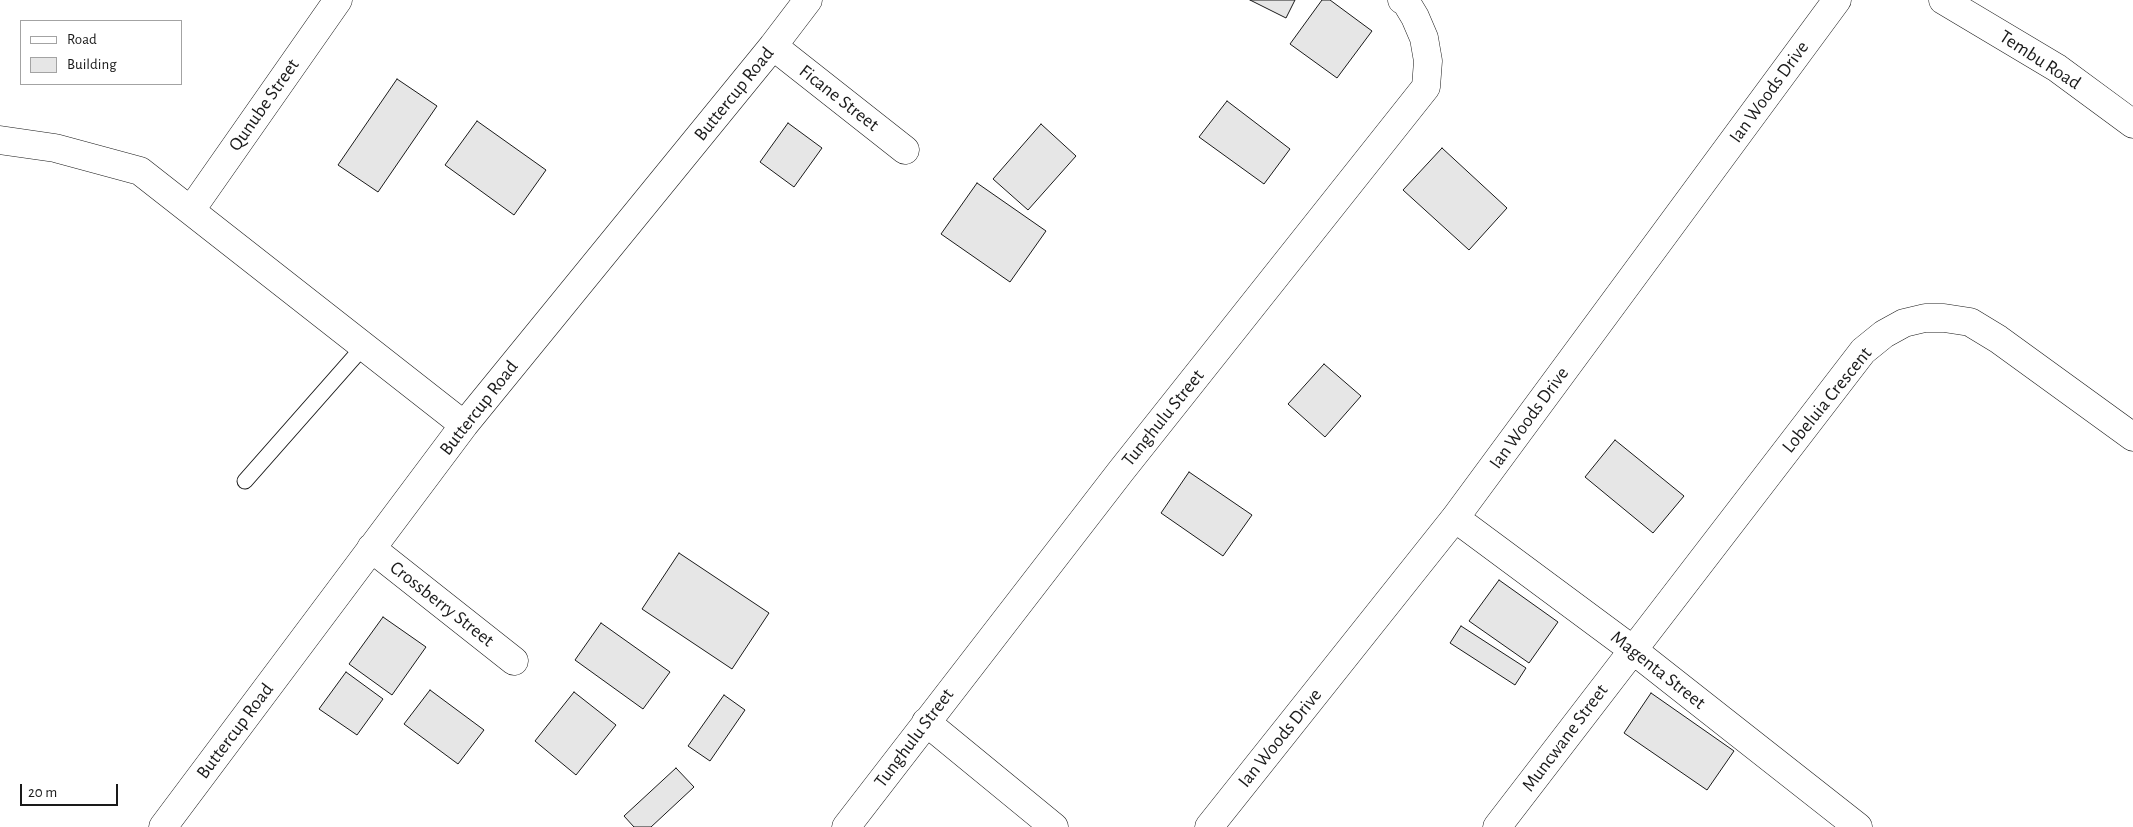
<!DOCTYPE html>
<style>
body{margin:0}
#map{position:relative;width:2133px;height:827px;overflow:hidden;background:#fff;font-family:"Alegreya Sans",sans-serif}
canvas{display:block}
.legend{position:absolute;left:20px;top:20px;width:162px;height:65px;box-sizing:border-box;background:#fff;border:1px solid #a3a3a3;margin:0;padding:6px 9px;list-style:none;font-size:15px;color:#1a1a1a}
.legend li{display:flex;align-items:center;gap:10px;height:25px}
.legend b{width:25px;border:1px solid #a3a3a3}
.scale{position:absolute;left:20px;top:784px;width:98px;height:22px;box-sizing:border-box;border:2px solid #1a1a1a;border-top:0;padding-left:6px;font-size:15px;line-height:18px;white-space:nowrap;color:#1a1a1a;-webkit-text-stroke:4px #fff;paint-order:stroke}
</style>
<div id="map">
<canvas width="2133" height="827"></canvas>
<ul class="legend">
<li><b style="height:6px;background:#fff"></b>Road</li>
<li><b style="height:14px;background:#e6e6e6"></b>Building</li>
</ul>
<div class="scale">20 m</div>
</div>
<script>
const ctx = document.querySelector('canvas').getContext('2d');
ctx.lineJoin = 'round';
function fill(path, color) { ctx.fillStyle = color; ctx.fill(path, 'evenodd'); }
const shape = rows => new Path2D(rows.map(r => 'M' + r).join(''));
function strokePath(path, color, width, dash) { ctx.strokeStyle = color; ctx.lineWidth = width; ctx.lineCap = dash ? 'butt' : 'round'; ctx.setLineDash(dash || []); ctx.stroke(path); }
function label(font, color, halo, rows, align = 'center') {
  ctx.font = font + ' "Alegreya Sans",sans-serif'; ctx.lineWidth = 4; ctx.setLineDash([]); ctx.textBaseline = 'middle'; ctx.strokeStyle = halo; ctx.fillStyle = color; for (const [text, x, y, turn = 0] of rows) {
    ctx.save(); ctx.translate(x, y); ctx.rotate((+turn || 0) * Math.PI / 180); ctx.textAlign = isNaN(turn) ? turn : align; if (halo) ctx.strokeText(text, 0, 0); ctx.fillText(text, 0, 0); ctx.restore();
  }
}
const building = shape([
 [1250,0,1295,0,1286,18,1250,0],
 [1322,0,1330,0,1372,31,1337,78,1290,44,1322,0],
 [397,79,437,106,378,192,338,165,397,79],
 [1227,101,1290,149,1264,184,1199,137,1227,101],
 [477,121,546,170,514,215,445,165,477,121],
 [788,123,822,148,794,187,760,162,788,123],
 [1041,124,1076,156,1028,210,993,179,1041,124],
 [1442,148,1507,208,1469,250,1403,190,1442,148],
 [977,183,1046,231,1010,282,941,234,977,183],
 [1324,364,1361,396,1325,437,1288,404,1324,364],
 [1615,440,1684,496,1653,533,1585,477,1615,440],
 [1189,472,1252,515,1223,556,1161,513,1189,472],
 [679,553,769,613,732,669,642,609,679,553],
 [1499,580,1558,622,1529,663,1469,621,1499,580],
 [383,617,426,647,392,695,349,664,383,617],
 [601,623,670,672,643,709,575,660,601,623],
 [1461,626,1526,668,1515,685,1450,643,1461,626],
 [346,672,383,699,357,735,319,709,346,672],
 [430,690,484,730,458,764,404,724,430,690],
 [574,692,616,725,576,775,535,741,574,692],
 [1651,693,1734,751,1707,790,1624,733,1651,693],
 [724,695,745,710,710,761,688,746,724,695],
 [676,768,694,787,651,827,634,827,624,816,676,768]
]);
fill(building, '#e6e6e6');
strokePath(building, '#1a1a1a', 1);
const lane = shape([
 [245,481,364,346]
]);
const street = shape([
 [773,46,905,150],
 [0,140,55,148,140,171,464,425],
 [191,210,338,0],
 [1455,518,1633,650,1858,827],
 [371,548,514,661],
 [926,722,1054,827],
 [163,827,464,425,773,46,808,0],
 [846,827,1121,471,1426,87,1428,61,1424,38,1415,17,1406,2,1402,0],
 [1209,827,1455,518,1837,0],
 [1497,827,1863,351,1884,334,1904,323,1925,318,1944,318,1970,322,1998,339,2133,437]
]);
const secondary = shape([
 [1943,0,2057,68,2133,124]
]);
strokePath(lane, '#1a1a1a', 17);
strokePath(street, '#1a1a1a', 29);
strokePath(secondary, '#1a1a1a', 29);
strokePath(lane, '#fff', 15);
strokePath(street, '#fff', 28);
strokePath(secondary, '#fff', 28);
label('19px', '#1a1a1a', '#fff', [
 ["Tembu Road",2040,60,33],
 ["Ian Woods Drive",1769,92,-54],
 ["Buttercup Road",734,94,-51],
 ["Ficane Street",839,98,38],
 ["Qunube Street",264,105,-55],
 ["Lobeluia Crescent",1827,400,-51],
 ["Buttercup Road",479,408,-52],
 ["Tunghulu Street",1163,418,-51],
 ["Ian Woods Drive",1529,418,-54],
 ["Crossberry Street",442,604,38],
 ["Magenta Street",1658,670,38],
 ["Buttercup Road",235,731,-53],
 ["Tunghulu Street",914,738,-53],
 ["Ian Woods Drive",1280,738,-51],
 ["Muncwane Street",1565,738,-53]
]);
</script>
